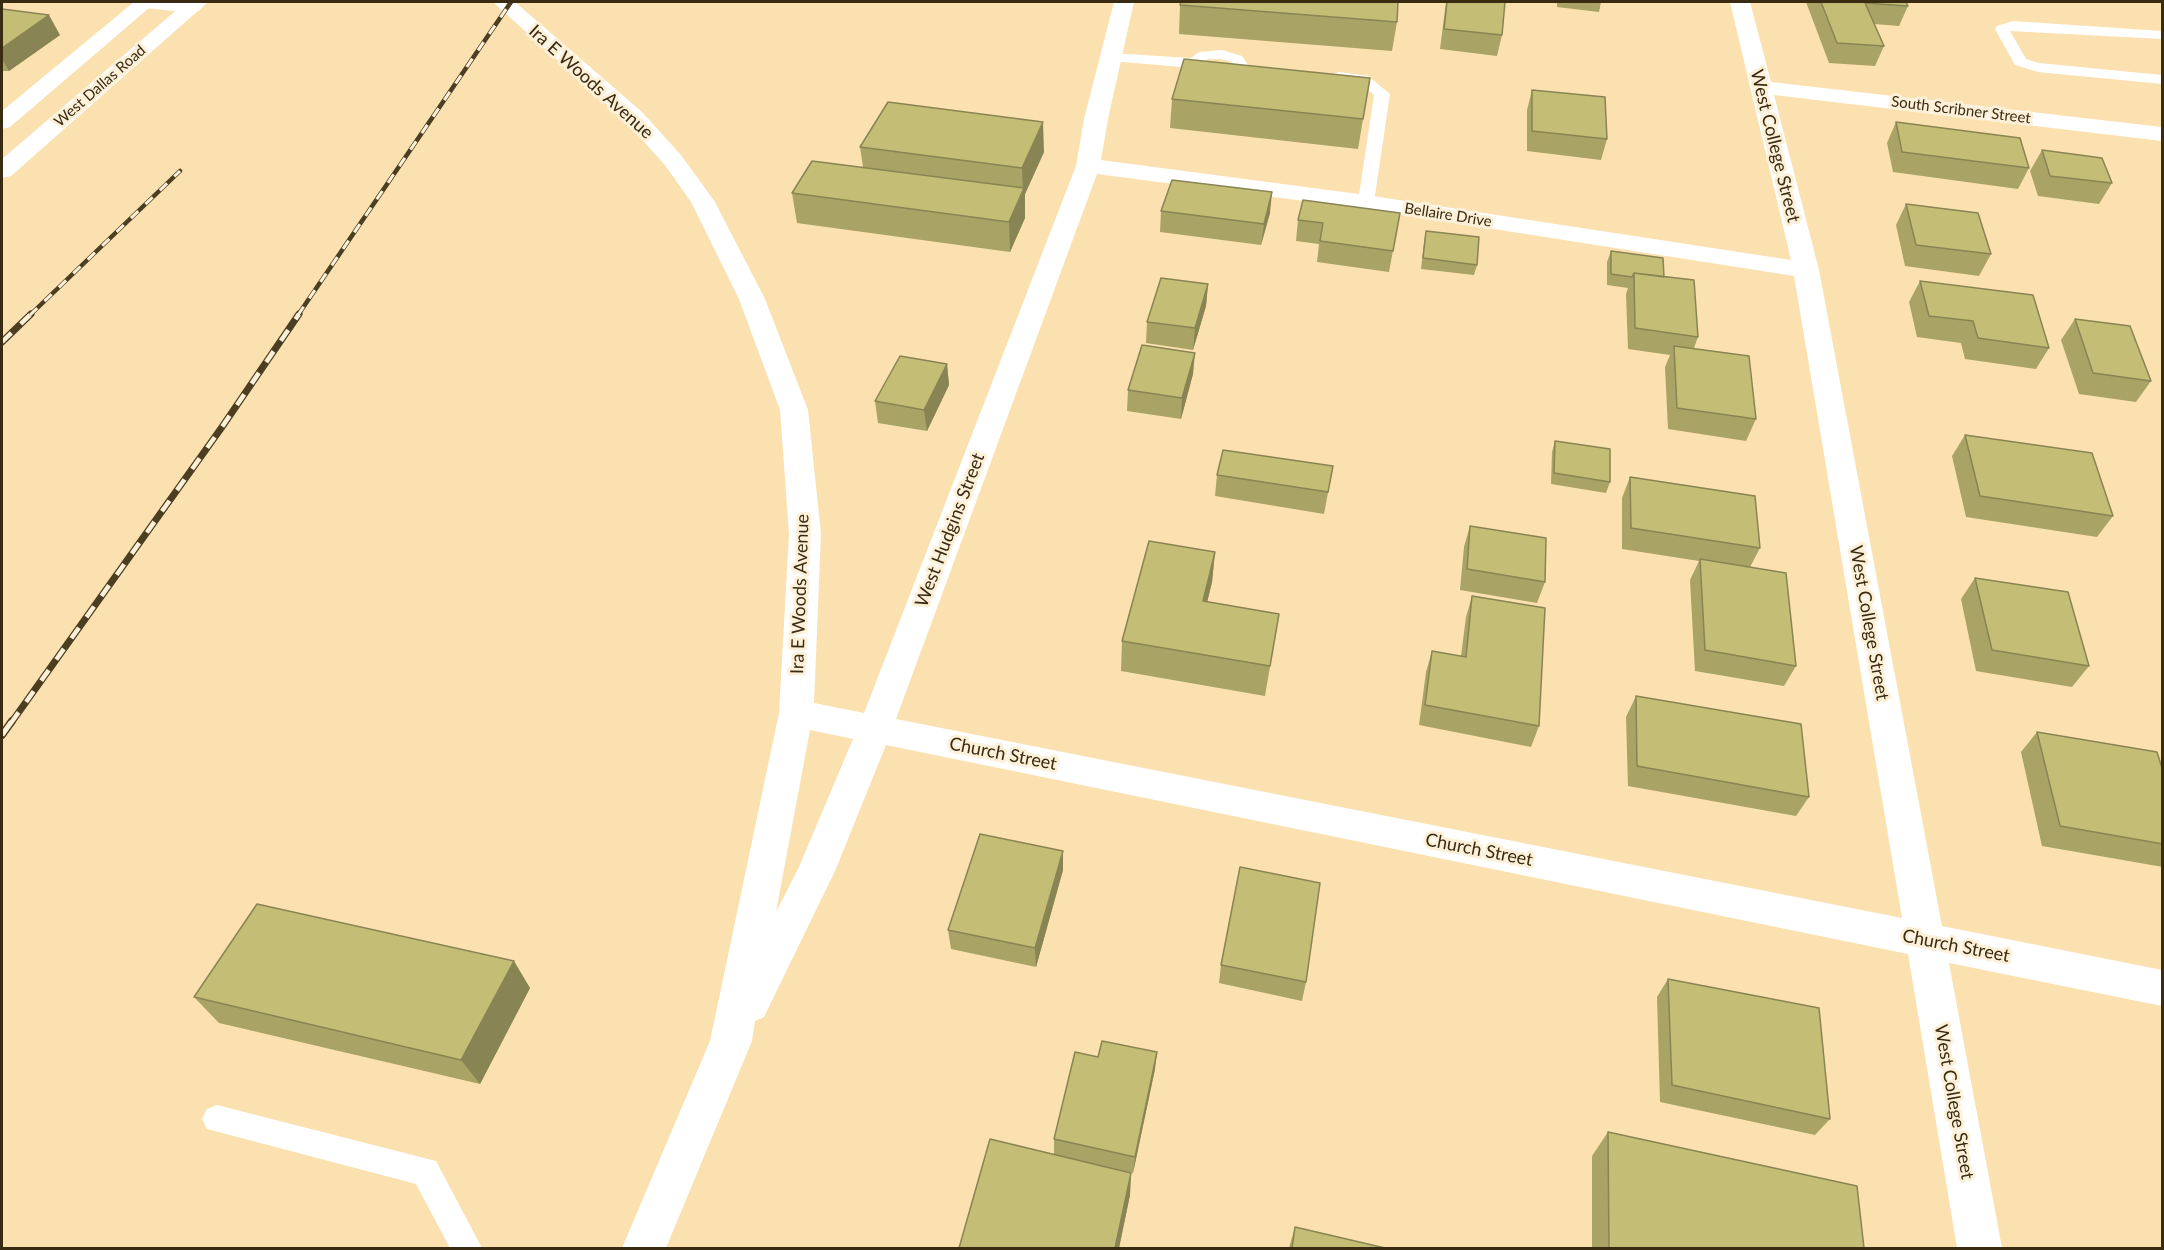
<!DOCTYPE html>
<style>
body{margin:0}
#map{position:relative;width:2164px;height:1250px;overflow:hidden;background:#fbe1af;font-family:Lato,sans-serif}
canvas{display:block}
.frame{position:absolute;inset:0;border:3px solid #382b11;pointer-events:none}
</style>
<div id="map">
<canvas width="2164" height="1250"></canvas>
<div class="frame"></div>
</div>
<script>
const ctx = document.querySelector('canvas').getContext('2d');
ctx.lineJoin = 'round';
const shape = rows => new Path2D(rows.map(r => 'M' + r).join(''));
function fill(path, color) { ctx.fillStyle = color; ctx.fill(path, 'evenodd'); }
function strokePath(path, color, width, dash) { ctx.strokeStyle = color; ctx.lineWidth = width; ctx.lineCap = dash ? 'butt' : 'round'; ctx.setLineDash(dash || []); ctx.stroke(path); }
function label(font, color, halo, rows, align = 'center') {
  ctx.font = font + ' Lato,sans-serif'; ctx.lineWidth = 6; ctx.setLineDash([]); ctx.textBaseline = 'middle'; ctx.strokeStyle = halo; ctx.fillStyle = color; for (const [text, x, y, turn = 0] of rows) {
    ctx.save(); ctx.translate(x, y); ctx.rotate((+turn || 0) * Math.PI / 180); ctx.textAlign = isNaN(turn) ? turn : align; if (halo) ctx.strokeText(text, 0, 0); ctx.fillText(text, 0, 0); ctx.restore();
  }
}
fill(shape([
 [2013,21,2162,31,2162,39,2010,31,2026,59,2039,63,2162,75,2162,84,2038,72,2015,65,1995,29,1997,26,2013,21],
 [1222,50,1242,56,1250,68,1244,76,1232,81,1213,81,1210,78,1213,75,1229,72,1234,68,1232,62,1221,59,1208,59,1194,68,1110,61,1103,57,1110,53,1191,58,1199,52,1222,50],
 [1339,72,1368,76,1390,94,1374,202,1366,207,1358,202,1374,95,1359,83,1334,80,1331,77,1334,74,1339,72],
 [217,1105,436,1161,482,1248,450,1248,416,1184,207,1129,202,1119,207,1109,217,1105]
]), '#fff');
fill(shape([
 [135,2,195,2,202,7,199,11,192,13,145,8,138,6,135,2],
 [493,2,515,2,642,112,681,155,715,202,765,299,808,410,821,534,814,703,864,713,1076,166,1084,119,1114,2,1134,2,1108,119,1101,160,1366,195,1791,260,1730,2,1750,2,1771,82,2162,127,2162,141,1774,95,1819,270,1942,926,2162,970,2162,1006,1949,963,2002,1248,1957,1248,1908,954,886,745,835,871,764,1017,755,1021,752,1041,666,1248,622,1248,710,1041,779,713,789,534,780,410,739,299,691,202,665,165,626,122,493,2],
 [1097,174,1366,209,1794,276,1902,918,896,719,1097,174],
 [810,730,853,739,799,867,776,912,810,730]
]), '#fff');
fill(shape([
 [134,2,156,2,10,127,2,129,2,111,134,2],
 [186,2,208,2,11,176,2,178,2,159,186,2]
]), '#fff');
const railFar2 = shape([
 [30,315,180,171],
 [298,315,511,2]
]);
const railFar1 = shape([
 [2,342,31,314],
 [11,723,222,427,299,314]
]);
const rail = shape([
 [2,735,12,721]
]);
strokePath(railFar2, '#4c3e21', 4.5);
strokePath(railFar1, '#4c3e21', 7);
strokePath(rail, '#4c3e21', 8);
strokePath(railFar2, '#fdf0d8', 3, [10]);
strokePath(railFar1, '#fdf0d8', 4.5, [13]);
strokePath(rail, '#fdf0d8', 5, [16]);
fill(shape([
 [1446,2,1505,2,1502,35,1497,56,1440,49],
 [1557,2,1601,2,1599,12,1557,7],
 [1806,2,1906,2,1908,6,1899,26,1874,24,1884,46,1875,66,1829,63],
 [1180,5,1397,22,1392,51,1179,34],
 [2,9,60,35,9,71,2,71],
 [1370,78,1358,149,1170,128,1172,99],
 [1532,90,1607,139,1601,160,1527,151,1527,110],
 [1896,122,2029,168,2018,189,1893,172,1887,143],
 [860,147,1044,152,1025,194,1025,218,1010,252,797,223,792,193,863,167],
 [2042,150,2112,183,2099,204,2038,196,2030,171],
 [1906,204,1991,254,1979,276,1905,266,1896,225],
 [1161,211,1270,213,1261,245,1160,232],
 [1400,213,1389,272,1317,262,1319,244,1296,241,1298,220],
 [1426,231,1477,265,1474,275,1421,269,1424,242],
 [1611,251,1664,277,1698,337,1694,348,1756,419,1746,441,1668,429,1665,367,1670,355,1628,349,1626,294,1628,288,1607,285,1607,262],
 [1920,281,2049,348,2036,369,1965,359,1961,343,1917,337,1909,302],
 [1208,284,1206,306,1193,350,1146,343,1147,322],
 [2075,319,2151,381,2136,402,2079,394,2061,340],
 [947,364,949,385,927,431,878,423,875,401],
 [1193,374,1181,419,1127,411,1128,390],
 [1965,435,2113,516,2097,537,1966,517,1952,456],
 [1555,441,1610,482,1606,493,1551,484,1552,452],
 [1333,466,1324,514,1215,496,1217,475],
 [1630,477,1760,548,1750,567,1796,666,1784,686,1695,671,1690,580,1699,561,1622,549,1622,498],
 [1470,526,1545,582,1537,603,1460,590,1464,547],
 [1215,552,1212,582,1207,602,1279,614,1265,696,1121,671,1122,641],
 [1975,578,2089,666,2072,687,1976,671,1961,599],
 [1472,596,1539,726,1531,747,1419,725,1426,672,1432,651,1461,656,1466,617],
 [1636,696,1809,797,1796,816,1628,786,1626,717],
 [2037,732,2163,771,2163,867,2042,846,2021,752],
 [1063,870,1036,967,951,949,948,930],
 [1221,965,1306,982,1302,1001,1219,983],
 [1668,979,1830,1119,1815,1135,1660,1102,1657,997],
 [530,988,480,1084,219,1023,194,997],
 [1155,1069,1133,1173,1112,1168,1131,1173,1130,1195,1119,1248,959,1248,1054,1155,1054,1139],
 [1608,1132,1864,1248,1592,1248,1592,1156],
 [1295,1227,1385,1248,1289,1248]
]), '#a9a365');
fill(shape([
 [49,15,60,35,9,71,2,59,2,48],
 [1043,122,1044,152,1025,194,1025,218,1010,252,1009,222,1023,192,1022,168],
 [1272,192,1270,213,1261,245,1264,224],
 [1208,284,1206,306,1193,350,1195,328],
 [1195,353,1193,374,1181,419,1182,398],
 [947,364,949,385,927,431,924,410],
 [1215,552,1212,582,1200,632,1203,601],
 [1063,851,1063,870,1036,967,1035,948],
 [514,961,530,988,480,1084,461,1060],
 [1157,1052,1155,1069,1133,1173,1135,1157],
 [1131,1173,1130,1195,1119,1248,1115,1248]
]), '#898453');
const building = shape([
 [1181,2,1398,2,1397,22,1180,5,1181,2],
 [1447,2,1505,2,1502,35,1444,29,1447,2],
 [1821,2,1906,2,1908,6,1865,3,1884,46,1837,43,1821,2],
 [2,9,49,15,2,48,2,9],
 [1184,59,1370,78,1363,119,1172,99,1184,59],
 [1532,90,1605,97,1607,139,1532,131,1532,90],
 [888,102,1043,122,1022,168,860,147,888,102],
 [1896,122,2020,138,2029,168,1902,152,1896,122],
 [2042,150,2102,158,2112,183,2050,176,2042,150],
 [812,161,1024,188,1009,222,792,193,812,161],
 [1172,180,1272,192,1264,224,1161,211,1172,180],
 [1303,200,1400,213,1393,251,1320,241,1323,223,1298,220,1303,200],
 [1906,204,1978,213,1991,254,1916,245,1906,204],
 [1426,231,1479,237,1477,265,1423,258,1426,231],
 [1611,251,1663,258,1664,277,1634,273,1632,277,1611,274,1611,251],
 [1634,273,1694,280,1698,337,1635,328,1634,273],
 [1161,278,1208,284,1195,328,1147,322,1161,278],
 [1920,281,2033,295,2049,348,1978,338,1973,321,1929,316,1920,281],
 [2075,319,2130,326,2151,381,2093,373,2075,319],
 [1142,345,1195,353,1182,398,1128,390,1142,345],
 [1674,346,1749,356,1756,419,1677,408,1674,346],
 [900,356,947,364,924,410,875,401,900,356],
 [1965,435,2092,453,2113,516,1980,496,1965,435],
 [1555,441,1610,449,1610,482,1554,473,1555,441],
 [1223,450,1333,466,1328,492,1217,475,1223,450],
 [1630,477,1755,496,1760,548,1631,528,1630,477],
 [1470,526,1546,538,1545,582,1467,569,1470,526],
 [1149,541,1215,552,1203,601,1279,614,1270,666,1122,641,1149,541],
 [1700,559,1786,573,1796,666,1705,650,1700,559],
 [1975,578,2068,592,2089,666,1992,650,1975,578],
 [1472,596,1545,608,1539,726,1425,705,1432,651,1466,657,1472,596],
 [1636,696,1801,724,1809,797,1637,766,1636,696],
 [2037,732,2157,752,2163,771,2163,844,2060,826,2037,732],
 [980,834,1063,851,1035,948,948,930,980,834],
 [1240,867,1320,883,1306,982,1221,965,1240,867],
 [257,904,514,961,461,1060,194,997,257,904],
 [1668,979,1819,1008,1830,1119,1672,1085,1668,979],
 [1102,1041,1157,1052,1135,1157,1054,1139,1075,1052,1098,1057,1102,1041],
 [1608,1132,1857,1186,1864,1248,1609,1248,1608,1132],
 [990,1139,1131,1173,1115,1248,959,1248,990,1139],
 [1295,1227,1385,1248,1292,1248,1295,1227]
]);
fill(building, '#c4bd76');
strokePath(building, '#898453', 1.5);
label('15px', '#382b11', '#fdf0d8', [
 ["West Dallas Road",100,86,-41],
 ["South Scribner Street",1961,110,7],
 ["Bellaire Drive",1448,215,9]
]);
label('18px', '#382b11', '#fdf0d8', [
 ["Ira E Woods Avenue",591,82,42],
 ["West College Street",1775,146,76],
 ["West Hudgins Street",950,530,-69],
 ["Ira E Woods Avenue",800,594,-88],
 ["West College Street",1869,623,80],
 ["Church Street",1003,754,11],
 ["Church Street",1479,850,11],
 ["Church Street",1956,946,11],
 ["West College Street",1954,1102,80]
]);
</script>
